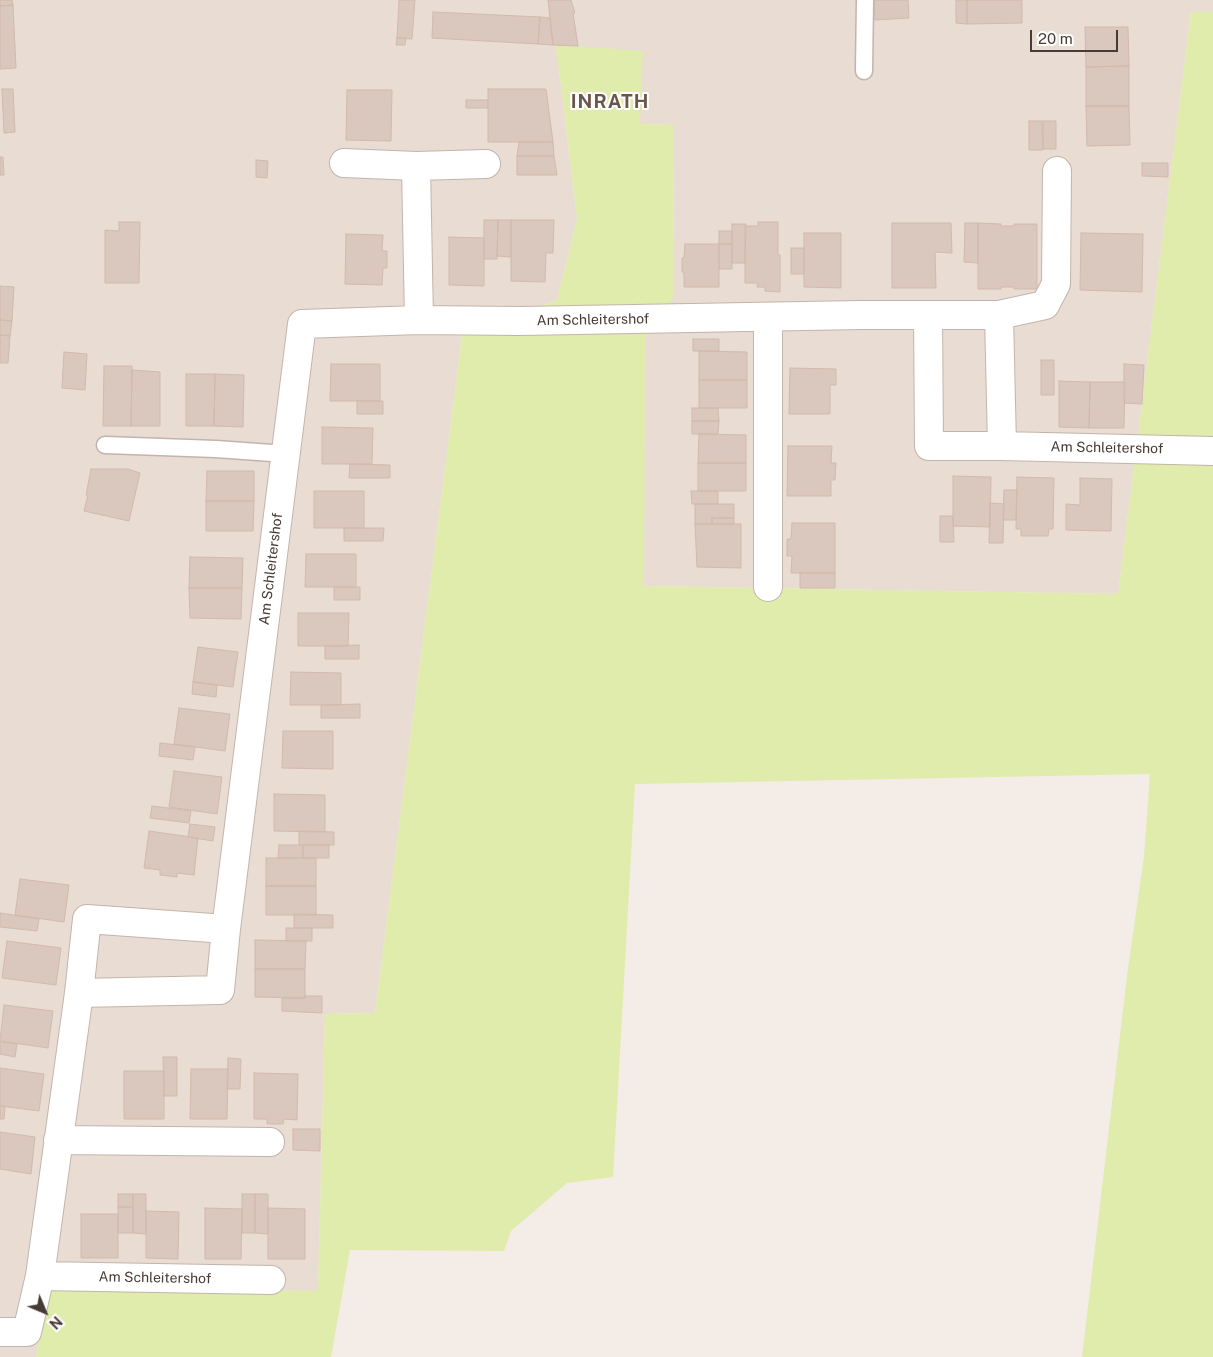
<!DOCTYPE html>
<style>
body{margin:0}
#map{position:relative;width:1213px;height:1357px;overflow:hidden;background:#f4ece6;font-family:"Public Sans",sans-serif}
canvas{display:block}
.north{position:absolute;left:20px;top:1287px;width:50px;height:50px;-webkit-text-stroke:4px #fff;paint-order:stroke;rotate:135deg;font-size:14px;font-weight:700;line-height:20px;text-align:center;color:#473b35}
.north::after{content:'';display:block;margin:auto;width:18px;height:22px;background:#473b35;clip-path:polygon(50% 0,100% 100%,50% 72%,0 100%)}
.scale{position:absolute;left:1030px;top:30px;width:88px;height:22px;box-sizing:border-box;border:2px solid #473b35;border-top:0;padding-left:6px;font-size:15px;line-height:18px;white-space:nowrap;color:#473b35;-webkit-text-stroke:4px #fff;paint-order:stroke}
</style>
<div id="map">
<canvas width="1213" height="1357"></canvas>
<div class="north">N</div>
<div class="scale">20 m</div>
</div>
<script>
const ctx = document.querySelector('canvas').getContext('2d');
ctx.lineJoin = 'round';
function fill(path, color) { ctx.fillStyle = color; ctx.fill(path, 'evenodd'); }
const shape = rows => new Path2D(rows.map(r => 'M' + r).join(''));
function strokePath(path, color, width, dash) { ctx.strokeStyle = color; ctx.lineWidth = width; ctx.lineCap = dash ? 'butt' : 'round'; ctx.setLineDash(dash || []); ctx.stroke(path); }
function label(font, color, halo, rows, align = 'center') {
  ctx.font = font + ' "Public Sans",sans-serif'; ctx.lineWidth = 4; ctx.setLineDash([]); ctx.textBaseline = 'middle'; ctx.strokeStyle = halo; ctx.fillStyle = color; for (const [text, x, y, turn = 0] of rows) {
    ctx.save(); ctx.translate(x, y); ctx.rotate((+turn || 0) * Math.PI / 180); ctx.textAlign = isNaN(turn) ? turn : align; if (halo) ctx.strokeText(text, 0, 0); ctx.fillText(text, 0, 0); ctx.restore();
  }
}
fill(shape([
 [0,0,1213,0,1213,12,1191,12,1118,594,643,586,645,337,673,297,674,125,640,124,556,45,577,219,557,300,462,336,375,1013,325,1014,318,1291,46,1288,36,1357,0,1357]
]), '#e9dcd3');
fill(shape([
 [1191,12,1213,12,1213,1357,1082,1357,1127,976,1144,856,1150,774,635,784,613,1177,567,1183,511,1231,504,1251,350,1250,331,1357,36,1357,46,1288,318,1291,325,1014,375,1013,462,336,557,300,577,219,556,45,643,51,640,124,674,125,673,298,645,338,644,586,1118,594]
]), '#dfecab');
const building = shape([
 [0,0,12,0,13,5,0,6,0,0],
 [399,0,415,0,412,39,397,38,399,0],
 [548,0,571,0,575,13,573,13,578,46,553,45,548,0],
 [874,0,908,0,909,18,875,20,874,0],
 [956,0,967,0,967,24,956,23,956,0],
 [967,0,1022,0,1022,23,967,24,967,0],
 [13,5,16,68,0,69,0,6,13,5],
 [433,12,540,17,538,44,432,38,433,12],
 [540,17,550,18,553,45,538,44,540,17],
 [1085,27,1128,27,1129,66,1086,67,1085,27],
 [397,38,406,38,405,45,396,45,397,38],
 [1129,66,1129,106,1086,106,1086,67,1129,66],
 [2,89,13,89,15,132,4,133,2,89],
 [488,89,546,89,553,142,488,142,488,89],
 [347,90,392,90,391,141,346,140,347,90],
 [466,100,488,100,488,108,466,108,466,100],
 [1086,106,1129,106,1130,145,1087,146,1086,106],
 [1029,121,1042,121,1043,150,1029,150,1029,121],
 [1043,121,1056,121,1056,149,1043,149,1043,121],
 [519,142,553,142,554,156,517,156,519,142],
 [517,156,554,156,557,175,517,175,517,156],
 [0,157,3,157,4,175,0,175,0,157],
 [256,160,268,161,267,178,256,177,256,160],
 [1142,163,1168,163,1168,177,1142,176,1142,163],
 [484,220,498,220,497,259,484,259,484,220],
 [498,220,511,220,511,257,497,256,498,220],
 [511,220,554,220,553,253,546,253,545,282,511,281,511,220],
 [119,222,140,222,139,283,105,283,105,230,119,231,119,222],
 [758,222,778,222,778,255,780,255,780,292,765,291,765,287,757,287,758,283,745,283,745,226,758,226,758,222],
 [892,223,951,223,952,253,935,252,936,288,892,288,892,223],
 [965,223,978,223,978,263,964,262,965,223],
 [978,223,1001,224,1001,226,1014,226,1014,224,1037,224,1037,289,1014,289,1014,287,1001,287,1001,289,978,289,978,223],
 [732,224,746,224,745,263,732,263,732,224],
 [719,231,732,231,732,244,719,244,719,231],
 [804,233,841,233,841,288,804,287,804,233],
 [1081,233,1143,234,1142,292,1080,290,1081,233],
 [346,234,383,235,382,251,387,251,387,268,383,268,382,285,345,284,346,234],
 [449,237,484,238,484,286,449,285,449,237],
 [685,244,719,244,719,287,684,287,684,272,682,272,682,258,684,258,685,244],
 [719,244,732,244,732,269,719,269,719,244],
 [791,248,804,248,804,274,791,274,791,248],
 [0,286,14,287,12,321,0,320,0,286],
 [0,320,12,321,10,336,0,335,0,320],
 [0,335,10,336,8,363,0,363,0,335],
 [693,339,719,339,719,351,693,351,693,339],
 [699,351,747,352,747,380,699,380,699,351],
 [64,352,87,354,85,390,62,388,64,352],
 [1041,360,1054,360,1054,395,1041,395,1041,360],
 [331,364,380,364,380,401,330,401,331,364],
 [1124,364,1144,365,1142,404,1124,403,1124,364],
 [104,366,132,366,131,426,103,426,104,366],
 [790,368,836,369,836,385,830,385,830,414,789,414,790,368],
 [132,370,160,372,160,426,131,426,132,370],
 [186,374,215,374,214,426,186,426,186,374],
 [215,374,244,375,243,427,214,426,215,374],
 [699,380,747,380,747,408,699,408,699,380],
 [1059,381,1090,382,1089,428,1059,427,1059,381],
 [1090,382,1125,382,1124,428,1089,428,1090,382],
 [357,401,383,401,383,414,357,414,357,401],
 [692,408,718,408,719,421,692,421,692,408],
 [692,421,719,421,718,434,692,434,692,421],
 [322,427,373,428,372,464,322,464,322,427],
 [699,434,746,435,746,463,698,463,699,434],
 [788,446,832,446,831,463,836,463,835,480,831,480,831,496,787,496,788,446],
 [698,463,746,463,746,491,698,491,698,463],
 [350,464,390,465,390,478,349,478,350,464],
 [91,469,128,469,140,473,129,521,84,511,88,495,86,495,91,469],
 [207,471,254,471,254,501,206,501,207,471],
 [953,476,991,477,990,527,953,526,953,476],
 [1017,477,1054,478,1053,529,1049,529,1048,536,1021,536,1021,529,1016,529,1017,477],
 [1080,478,1112,479,1111,531,1066,530,1066,504,1080,505,1080,478],
 [1004,490,1017,490,1016,520,1003,520,1004,490],
 [314,491,364,491,364,528,314,528,314,491],
 [691,491,718,491,718,504,692,504,691,491],
 [206,501,254,501,253,531,206,531,206,501],
 [990,503,1004,504,1003,543,989,543,990,503],
 [695,504,734,504,734,518,712,518,712,524,695,524,695,504],
 [940,516,953,516,954,542,940,542,940,516],
 [712,518,734,518,734,524,712,524,712,518],
 [792,523,835,523,835,573,791,573,792,556,787,556,787,539,791,539,792,523],
 [695,524,741,524,741,568,697,567,695,524],
 [344,528,384,528,383,541,344,541,344,528],
 [306,554,356,554,356,587,305,587,306,554],
 [190,557,243,558,242,588,189,588,190,557],
 [800,573,835,573,835,588,800,588,800,573],
 [334,587,360,587,360,600,334,600,334,587],
 [189,588,242,588,241,619,190,618,189,588],
 [298,613,349,613,348,646,298,646,298,613],
 [359,645,359,659,325,659,325,646,359,645],
 [198,647,238,652,233,687,193,682,198,647],
 [291,672,341,673,341,705,290,705,291,672],
 [193,682,217,685,216,697,192,694,193,682],
 [360,704,360,718,321,718,321,705,360,704],
 [179,708,230,714,225,751,174,744,179,708],
 [283,731,333,731,333,769,282,768,283,731],
 [160,743,195,747,193,760,159,756,160,743],
 [174,771,222,777,217,814,169,807,174,771],
 [274,794,325,795,325,832,274,831,274,794],
 [152,806,191,811,189,823,150,818,152,806],
 [190,824,215,827,213,841,188,837,190,824],
 [149,831,198,838,194,875,177,873,177,877,160,875,160,870,144,868,149,831],
 [299,831,334,832,334,845,299,845,299,831],
 [279,845,303,845,303,858,278,858,279,845],
 [303,845,329,845,329,858,303,858,303,845],
 [266,858,316,858,316,886,266,886,266,858],
 [20,879,69,885,64,922,15,915,20,879],
 [266,886,316,886,316,915,266,915,266,886],
 [0,913,39,919,37,931,0,927,0,913],
 [294,914,333,915,333,928,294,928,294,914],
 [286,928,312,928,312,941,286,941,286,928],
 [255,940,306,941,305,969,255,969,255,940],
 [7,941,61,948,56,985,2,978,7,941],
 [255,969,305,969,305,998,255,997,255,969],
 [305,996,322,996,322,1013,282,1011,282,998,305,998,305,996],
 [4,1005,53,1011,48,1048,0,1041,4,1005],
 [0,1042,17,1044,15,1057,0,1054,0,1042],
 [163,1057,177,1057,177,1096,164,1096,163,1057],
 [228,1058,241,1059,240,1089,227,1089,228,1058],
 [0,1068,44,1074,39,1111,0,1106,0,1068],
 [191,1069,228,1069,227,1119,190,1119,191,1069],
 [124,1071,164,1071,164,1119,124,1119,124,1071],
 [254,1073,298,1074,297,1120,284,1119,283,1124,267,1124,267,1119,254,1119,254,1073],
 [0,1106,5,1106,4,1119,0,1119,0,1106],
 [293,1129,320,1129,320,1151,293,1150,293,1129],
 [0,1132,35,1137,31,1174,0,1169,0,1132],
 [118,1194,133,1194,133,1207,118,1207,118,1194],
 [133,1194,146,1194,146,1234,133,1233,133,1194],
 [242,1194,255,1194,255,1233,242,1233,242,1194],
 [255,1194,268,1194,268,1234,255,1233,255,1194],
 [118,1207,133,1207,133,1233,118,1233,118,1207],
 [205,1208,242,1209,241,1259,205,1259,205,1208],
 [268,1208,305,1209,305,1259,268,1259,268,1208],
 [146,1211,179,1212,178,1259,146,1258,146,1211],
 [81,1214,118,1214,118,1258,81,1258,81,1214]
]);
fill(building, '#dac7bd');
strokePath(building, '#d2baad', 1);
const lane = shape([
 [864,71,865,0],
 [105,445,216,449,286,454]
]);
const street = shape([
 [344,163,416,166],
 [1057,171,1056,284,1045,305,999,315,1002,446,1213,451],
 [928,315,929,446,1002,446],
 [768,317,768,587],
 [419,320,416,166,486,164],
 [226,929,87,919,79,993,220,990,226,929,302,324,419,320,520,321,861,315,999,315],
 [58,1140,270,1142],
 [40,1276,271,1280],
 [0,1332,27,1332,40,1276,79,993]
]);
strokePath(lane, '#c3b4ab', 19);
strokePath(street, '#c3b4ab', 30);
strokePath(lane, '#fff', 16);
strokePath(street, '#fff', 28);
label('14px', '#473b35', '#fff', [
 ["Am Schleitershof",593,320,-1],
 ["Am Schleitershof",1107,448,1],
 ["Am Schleitershof",271,569,-83],
 ["Am Schleitershof",155,1278,1]
]);
ctx.letterSpacing = '1px';
label('bold 19px', '#6b564b', '#fff', [
 ["INRATH",610,102]
]);
ctx.letterSpacing = '0px';
</script>
